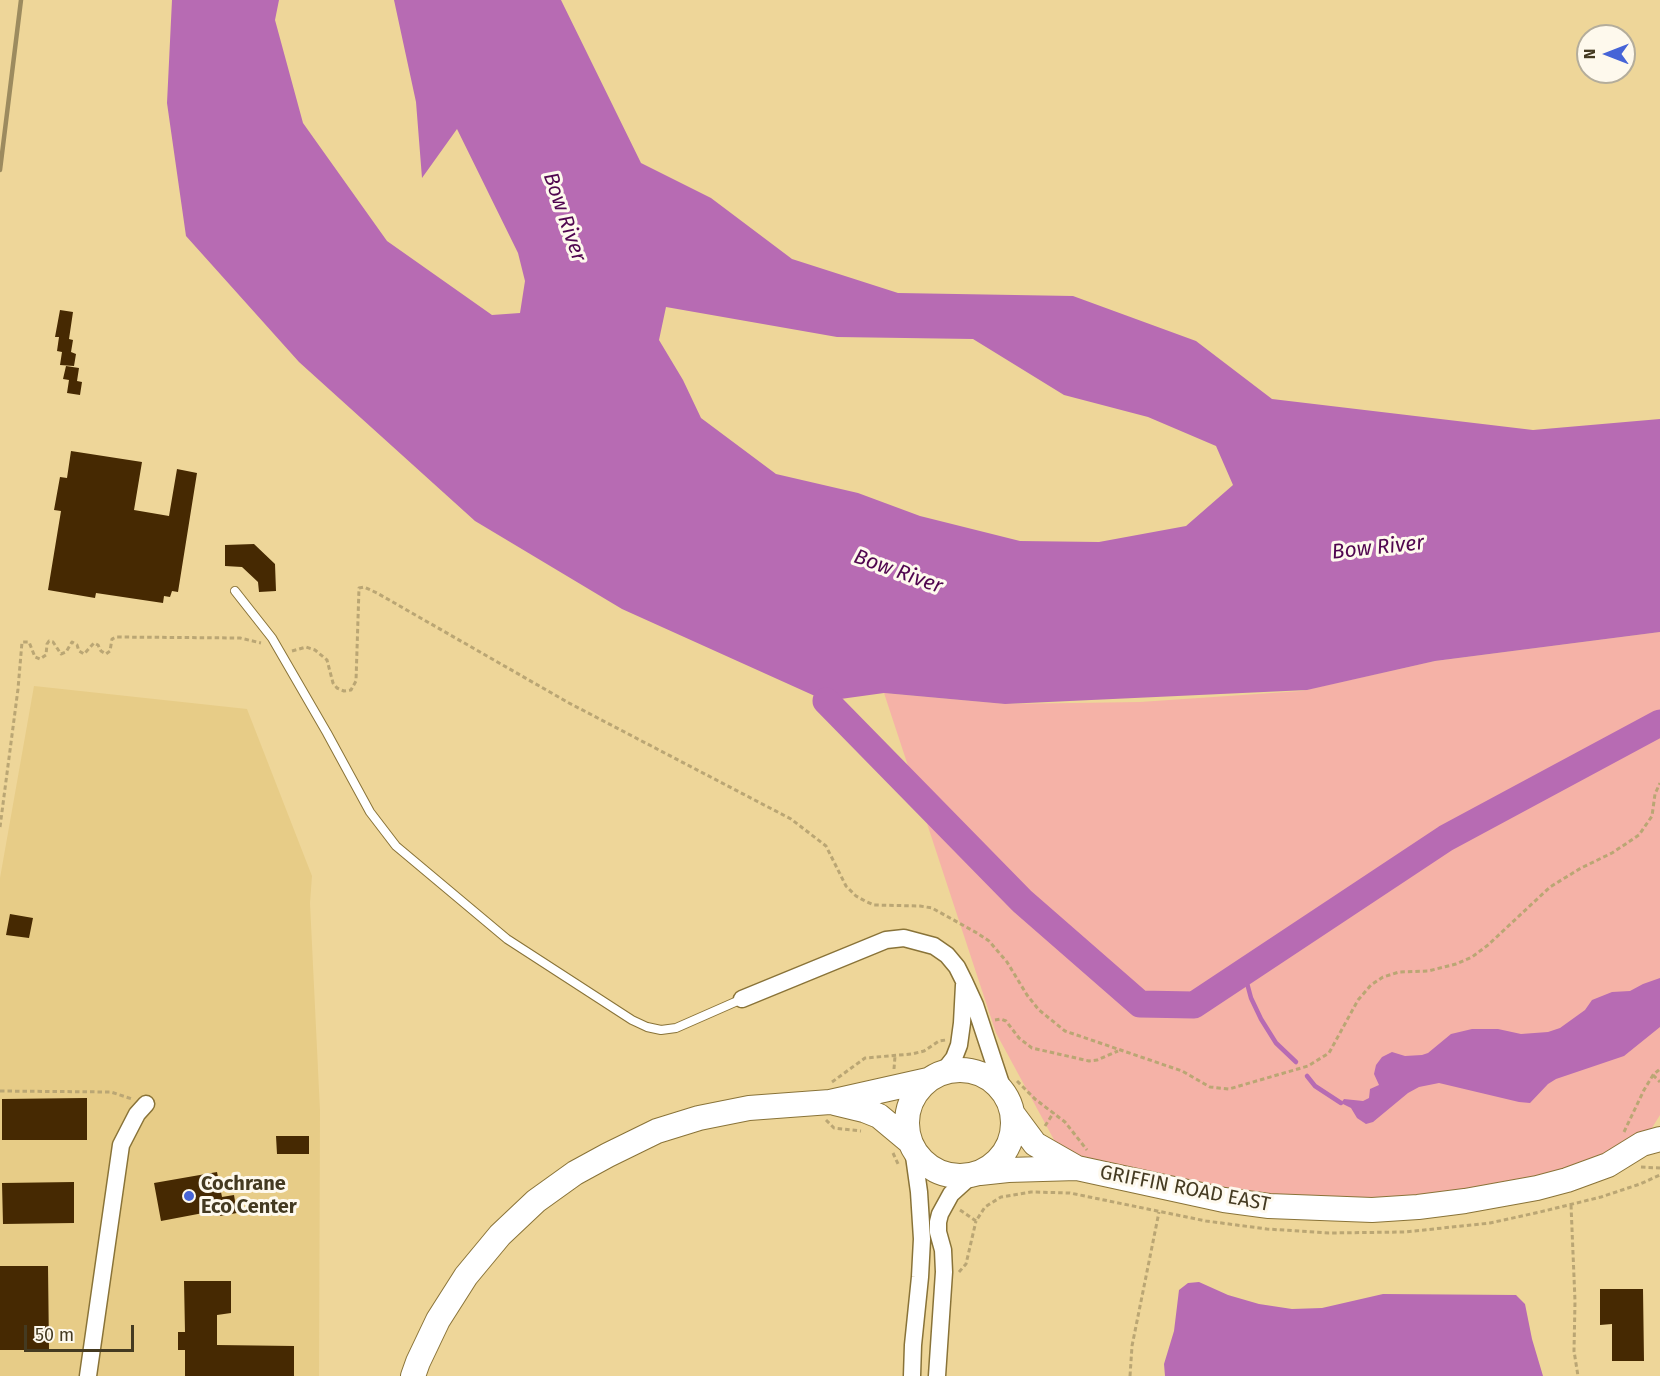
<!DOCTYPE html>
<style>
body{margin:0}
#map{position:relative;width:1660px;height:1376px;overflow:hidden;background:#eed699;font-family:"Fira Sans",sans-serif}
canvas{display:block}
.north{position:absolute;left:1576px;top:24px;width:60px;height:60px;box-sizing:border-box;background:#fef9ed;border:2px solid #b4ad9b;border-radius:50%;rotate:270deg;font-size:16px;font-weight:700;line-height:24px;text-align:center;color:#443a21}
.north::after{content:'';display:block;margin:auto;width:21px;height:27px;background:#4664d7;clip-path:polygon(50% 0,100% 100%,50% 72%,0 100%)}
.scale{position:absolute;left:24px;top:1325px;width:110px;height:27px;box-sizing:border-box;border:3px solid #443a21;border-top:0;padding-left:8px;font-size:18px;line-height:21px;white-space:nowrap;color:#443a21;-webkit-text-stroke:4px #fef9ed;paint-order:stroke}
</style>
<div id="map">
<canvas width="1660" height="1376"></canvas>
<div class="north">N</div>
<div class="scale">50 m</div>
</div>
<script>
const ctx = document.querySelector('canvas').getContext('2d');
ctx.lineJoin = 'round';
function fill(path, color) { ctx.fillStyle = color; ctx.fill(path, 'evenodd'); }
const shape = rows => new Path2D(rows.map(r => 'M' + r).join(''));
function strokePath(path, color, width, dash) { ctx.strokeStyle = color; ctx.lineWidth = width; ctx.lineCap = dash ? 'butt' : 'round'; ctx.setLineDash(dash || []); ctx.stroke(path); }
function label(font, color, halo, rows, align = 'center') {
  ctx.font = font + ' "Fira Sans",sans-serif'; ctx.lineWidth = 6; ctx.setLineDash([]); ctx.textBaseline = 'middle'; ctx.strokeStyle = halo; ctx.fillStyle = color; for (const [text, x, y, turn = 0] of rows) {
    ctx.save(); ctx.translate(x, y); ctx.rotate((+turn || 0) * Math.PI / 180); ctx.textAlign = isNaN(turn) ? turn : align; if (halo) ctx.strokeText(text, 0, 0); ctx.fillText(text, 0, 0); ctx.restore();
  }
}
fill(shape([
 [34,686,247,709,312,876,310,903,320,1111,319,1376,0,1376,0,878]
]), '#e7cc87');
fill(shape([
 [1660,632,1660,1115,1642,1144,1567,1180,1319,1209,1065,1160,996,1033,884,693,1005,704,1140,702,1301,691,1435,661]
]), '#f5b2a7');
fill(shape([
 [172,0,279,0,275,20,303,123,387,241,492,315,520,313,525,281,518,253,457,129,422,178,416,102,394,0,561,0,641,163,711,198,792,259,898,293,1073,296,1196,341,1272,399,1533,430,1660,419,1660,632,1435,661,1307,690,1005,704,884,693,826,701,622,609,475,521,299,362,186,236,167,103],
 [666,307,837,337,973,339,1064,395,1148,417,1216,446,1233,485,1186,526,1099,542,1020,541,920,516,858,493,776,474,701,418,683,380,659,340],
 [1660,978,1660,1027,1624,1056,1556,1079,1548,1084,1530,1103,1519,1102,1439,1083,1419,1087,1408,1093,1373,1122,1366,1124,1357,1118,1351,1108,1341,1103,1344,1099,1363,1101,1369,1098,1370,1089,1379,1085,1374,1074,1376,1065,1382,1057,1392,1052,1405,1056,1422,1055,1428,1053,1451,1034,1472,1029,1498,1029,1521,1034,1548,1032,1560,1028,1585,1010,1592,1000,1612,992,1630,991,1643,984],
 [1199,1282,1228,1295,1259,1304,1292,1309,1322,1308,1383,1294,1516,1295,1525,1304,1532,1339,1543,1376,1165,1376,1164,1364,1174,1331,1179,1290,1188,1283]
]), '#b76bb3');
strokePath(shape([
 [1244,972,1251,998,1261,1019,1276,1043,1296,1062],
 [1307,1076,1315,1086,1341,1103]
]), '#b76bb3', 4.5);
strokePath(shape([
 [826,701,1022,901,1140,1004,1194,1005,1446,838,1660,723]
]), '#b76bb3', 27);
fill(shape([
 [60,310,73,312,69,339,73,340,71,352,76,354,74,366,60,365,62,352,57,351,59,337,55,337],
 [66,366,79,368,77,381,82,382,80,395,67,393,69,380,63,379],
 [71,451,142,462,134,510,169,516,177,469,197,473,178,592,172,591,170,597,164,596,163,603,96,593,95,598,48,590,61,511,54,510,60,477,67,478],
 [254,544,275,564,276,591,259,592,258,582,242,567,225,566,225,545],
 [10,914,33,918,29,938,6,935],
 [87,1098,87,1140,2,1140,2,1099],
 [276,1136,309,1136,309,1154,277,1154],
 [217,1172,222,1197,234,1195,237,1213,220,1216,219,1210,161,1221,154,1183],
 [74,1182,74,1223,3,1224,2,1183],
 [0,1266,48,1266,49,1350,0,1350],
 [184,1281,231,1281,231,1313,217,1315,217,1345,294,1346,294,1376,185,1376,185,1350,178,1350,178,1332,185,1332],
 [1600,1289,1643,1289,1644,1361,1612,1361,1612,1324,1600,1325]
]), '#462902');
const service = shape([
 [235,591,272,638,327,733,370,812,396,846,507,939,632,1020,647,1027,661,1030,676,1028,742,999]
]);
const minor = shape([
 [742,999,886,940,904,938,934,946,947,955,957,967,964,981,975,1005,1004,1093],
 [943,1072,954,1058,959,1045,962,1023,964,985],
 [88,1376,121,1145,137,1114,146,1104],
 [912,1376,913,1345,920,1277,922,1239,919,1192,913,1149],
 [937,1376,944,1272,943,1250,938,1232,938,1222,940,1214,951,1194,972,1175]
]);
const secondary = shape([
 '907 1123a53 53 0 1 1 106 0a53 53 0 1 1-106 0Z',
 [835,1103,864,1110,879,1116,909,1141],
 [1012,1113,1035,1144,1077,1168],
 [980,1173,1008,1170,1077,1168,1224,1200,1269,1206,1372,1210,1418,1207,1465,1201,1537,1188,1567,1180,1608,1165,1642,1144,1660,1139],
 [413,1376,418,1362,438,1320,466,1276,500,1235,536,1201,575,1173,608,1155,657,1131,699,1118,749,1108,830,1102,928,1080]
]);
strokePath(service, '#897338', 10);
strokePath(minor, '#897338', 19);
strokePath(secondary, '#897338', 26);
strokePath(shape([
 [292,651,306,647,315,650,327,660,333,683,337,688,344,691,351,690,356,681,359,588,364,587,377,593,569,703,791,819,826,846,846,886,856,896,865,901,874,905,920,906,932,908,977,933,989,941,1007,962,1027,995,1039,1010,1065,1031,1182,1071,1210,1087,1229,1089,1308,1066,1329,1053,1358,1000,1371,985,1383,977,1399,972,1428,971,1456,964,1472,957,1488,945,1550,887,1581,868,1612,853,1639,835,1652,816,1655,794,1660,783],
 [0,827,18,689,22,642,29,642,35,657,40,659,46,655,47,644,49,641,53,642,61,654,66,652,72,642,77,645,79,651,84,654,94,643,98,645,101,651,106,654,110,651,112,639,116,637,240,638,261,643],
 [995,1020,1001,1019,1006,1021,1019,1038,1032,1048,1089,1061,1097,1060,1118,1051],
 [894,1069,895,1056],
 [1653,1075,1660,1082],
 [1017,1081,1035,1099,1065,1122,1087,1150],
 [832,1082,865,1058,912,1054,924,1051,939,1041,946,1040],
 [0,1091,111,1092,132,1099],
 [826,1120,834,1128,861,1131],
 [1045,1126,1054,1112],
 [1624,1132,1644,1090,1653,1075,1660,1069],
 [893,1153,899,1166],
 [1641,1167,1660,1168],
 [1571,1205,1575,1301,1574,1351,1578,1376],
 [960,1210,976,1221,985,1207,1001,1197,1031,1192,1070,1193,1206,1221,1267,1229,1329,1233,1405,1232,1490,1223,1540,1212,1601,1197,1640,1184,1660,1175],
 [959,1272,966,1264,976,1221],
 [1130,1376,1132,1346,1159,1212]
]), '#baa674', 3, [4.5, 3]);
strokePath(service, '#fff', 8);
strokePath(minor, '#fff', 16);
strokePath(secondary, '#fff', 24);
strokePath(shape([
 [0,170,21,0]
]), '#9c8b5f', 4.5);
for (const [x, y, r, color] of [
 [189,1196,6,"#4664d7"]
]) { const dot = new Path2D(); dot.arc(x, y, r, 0, 2 * Math.PI); ctx.fillStyle = color; ctx.fill(dot); strokePath(dot, '#fef9ed', 2); }
label('bold 20px', '#443a21', '#fef9ed', [
 ["Cochrane",201,1184],
 ["Eco Center",201,1207]
], 'left');
label('20px', '#443a21', '#fef9ed', [
 ["GRIFFIN ROAD EAST",1185,1189,11]
]);
label('italic 21px', '#50064f', '#fef9ed', [
 ["Bow River",564,217,71],
 ["Bow River",1378,548,-6],
 ["Bow River",898,572,20]
]);
</script>
